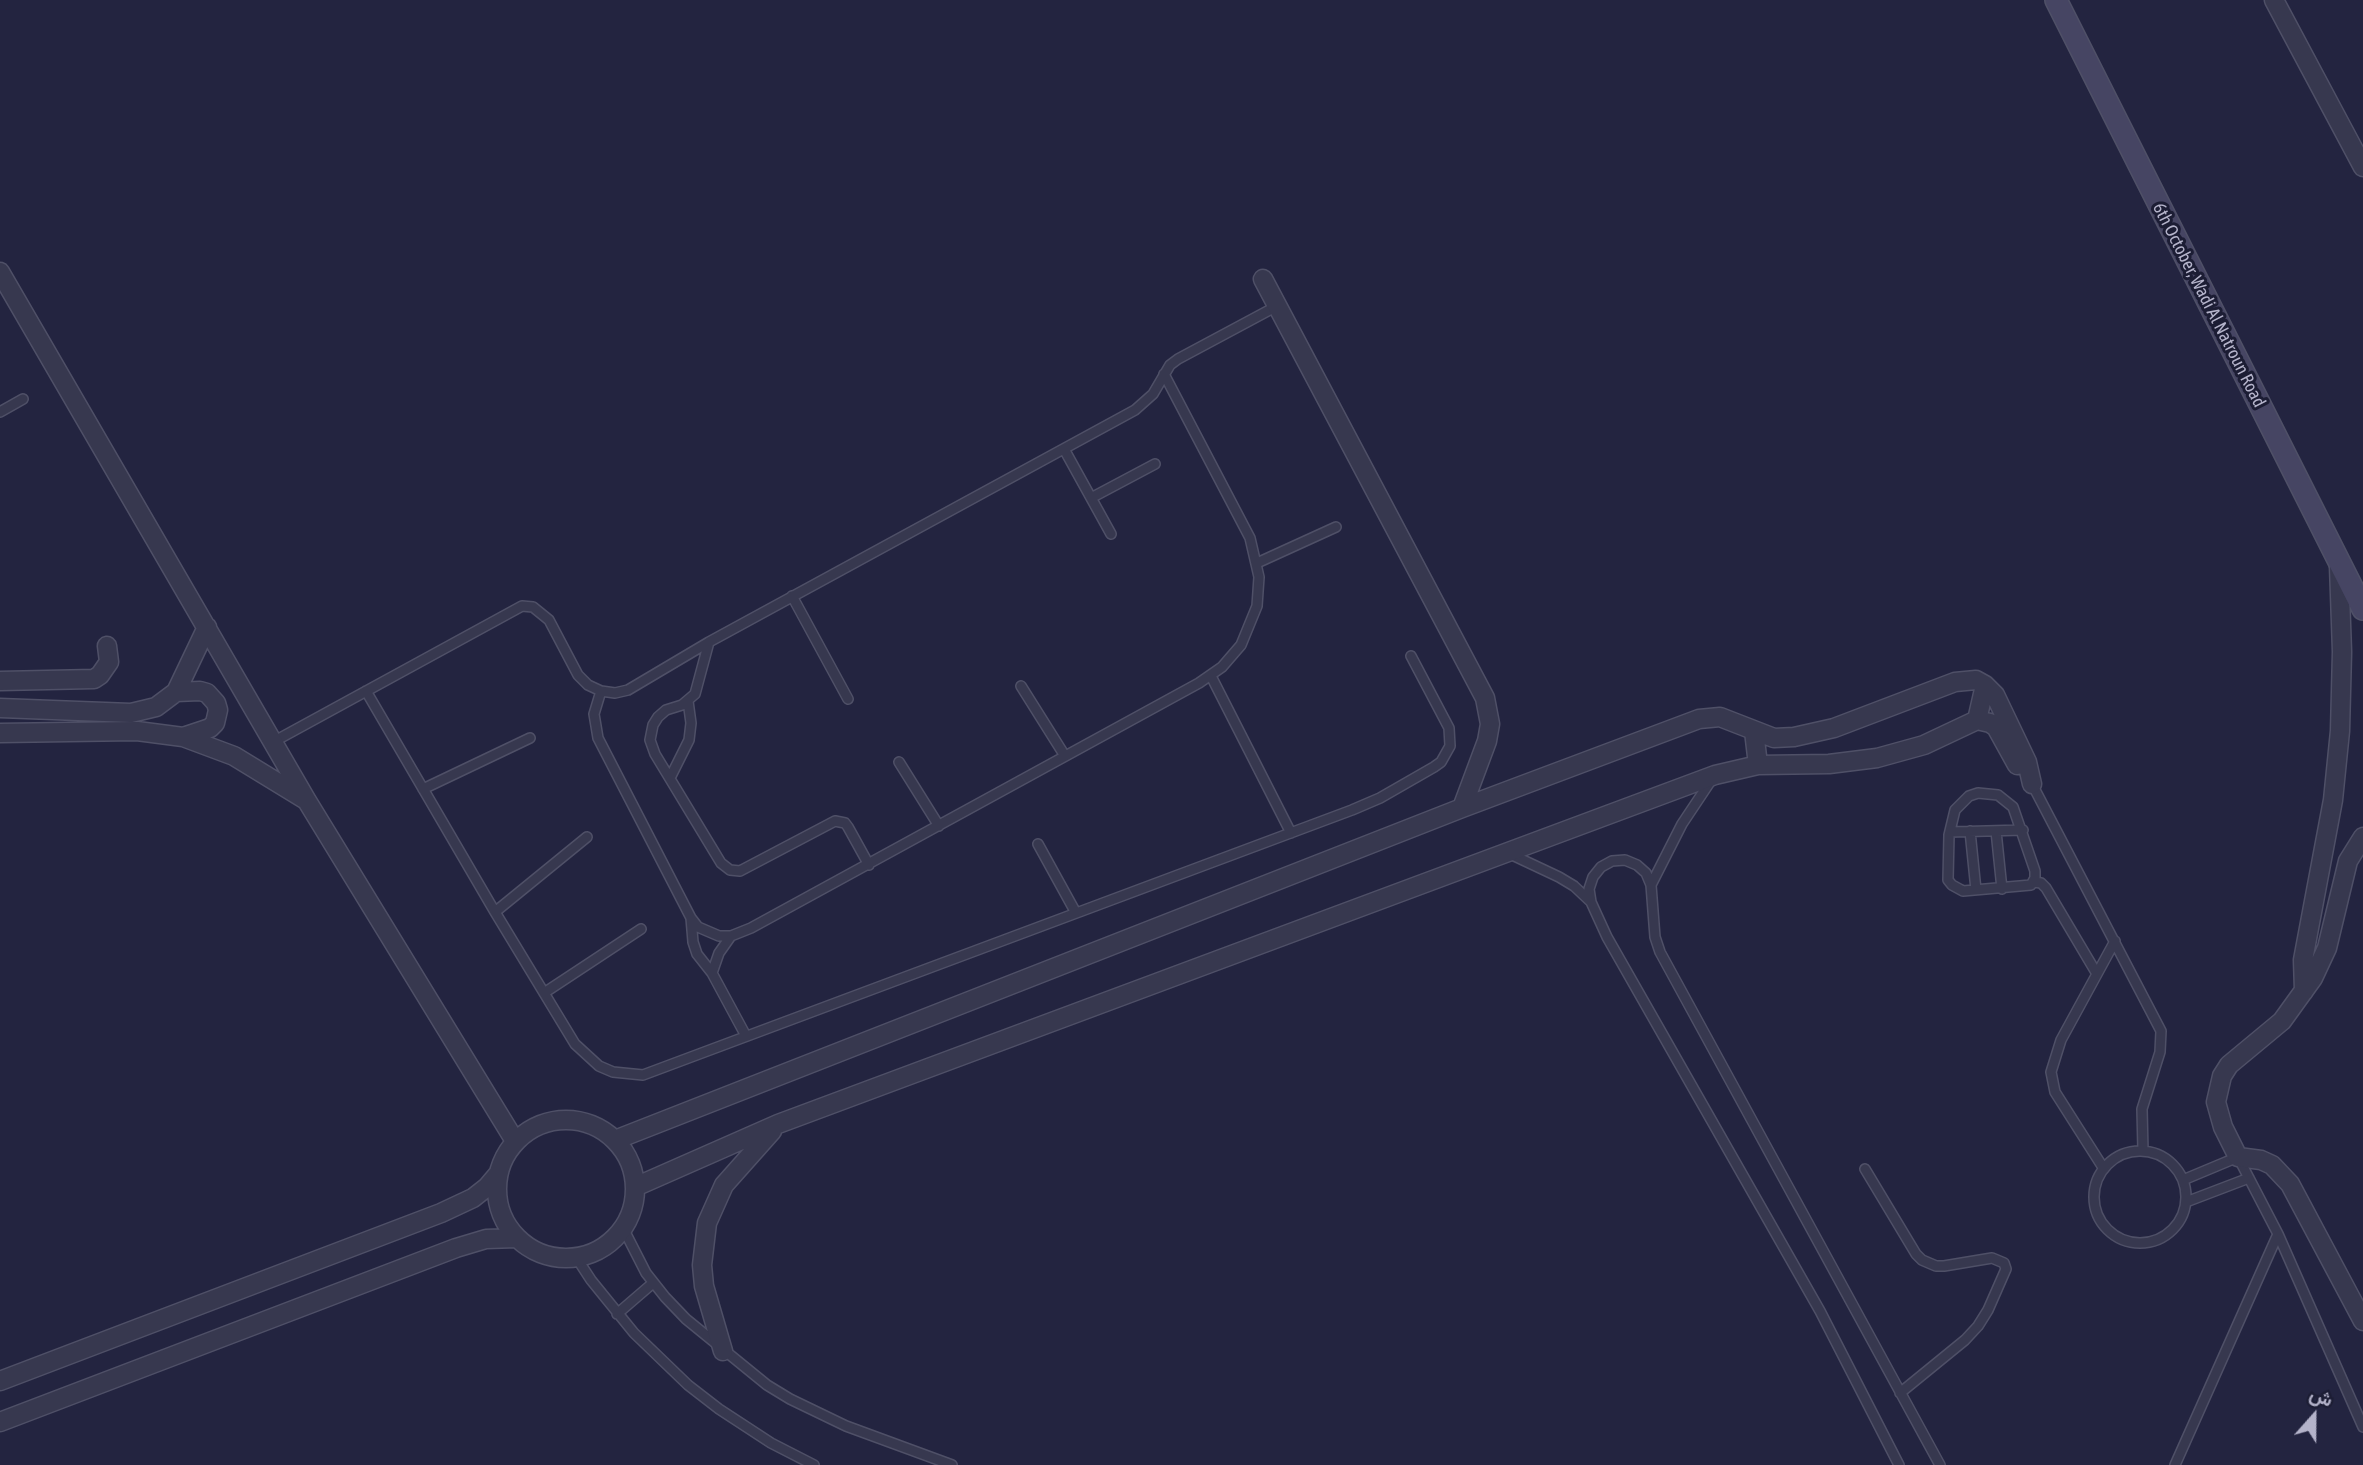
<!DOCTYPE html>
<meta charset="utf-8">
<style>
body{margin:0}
#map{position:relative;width:2363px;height:1465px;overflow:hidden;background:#232440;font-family:"Asap Condensed",Vazirmatn,sans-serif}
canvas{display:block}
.north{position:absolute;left:2279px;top:1381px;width:70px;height:70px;-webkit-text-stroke:5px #1c1d34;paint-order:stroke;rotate:21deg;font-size:19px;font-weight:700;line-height:28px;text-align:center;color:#b4b3ca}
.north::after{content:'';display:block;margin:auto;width:24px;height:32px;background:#b4b3ca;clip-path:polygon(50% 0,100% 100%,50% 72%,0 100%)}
</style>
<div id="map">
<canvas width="2363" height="1465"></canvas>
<div class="north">ش</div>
</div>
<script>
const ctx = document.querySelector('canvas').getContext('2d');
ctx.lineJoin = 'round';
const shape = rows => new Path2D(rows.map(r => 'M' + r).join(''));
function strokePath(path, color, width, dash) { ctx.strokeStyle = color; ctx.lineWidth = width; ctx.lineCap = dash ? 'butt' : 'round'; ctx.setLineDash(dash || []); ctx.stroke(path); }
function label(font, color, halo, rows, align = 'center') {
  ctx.font = font + ' "Asap Condensed",sans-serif'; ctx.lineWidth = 6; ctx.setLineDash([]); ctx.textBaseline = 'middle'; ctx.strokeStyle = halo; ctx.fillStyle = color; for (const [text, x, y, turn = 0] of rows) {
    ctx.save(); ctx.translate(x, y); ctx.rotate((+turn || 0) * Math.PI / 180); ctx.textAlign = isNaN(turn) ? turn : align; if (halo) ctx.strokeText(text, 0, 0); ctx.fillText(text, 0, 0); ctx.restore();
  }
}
const lane = shape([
 [0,412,23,399],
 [1064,449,1111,534],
 [1091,498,1155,464],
 [1257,563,1336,527],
 [792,596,848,699],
 [709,642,695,694,682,705,666,710,658,717,653,725,650,740,655,754,721,863,730,870,740,871,835,821,845,823,848,827,869,865],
 [1211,676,1291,833],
 [1021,686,1065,756],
 [366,691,495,912,575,1044,599,1066,613,1072,643,1075,1352,810,1380,798,1434,767,1441,762,1450,746,1449,728,1411,656],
 [601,691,594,714,598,738,691,918,698,927,719,936,731,936,751,928,1199,683,1222,667,1241,645,1257,606,1259,577,1250,538,1164,374],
 [273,742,522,606,533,607,549,620,578,675,588,685,601,691,615,693,628,690,709,642,1135,410,1153,394,1170,365,1178,359,1277,306],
 [899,762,939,826],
 [670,778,689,740,691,723,688,701],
 [1712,779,1682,824,1651,885,1655,937,1660,952,1940,1465],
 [2032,784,2161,1031,2160,1052,2142,1109,2143,1151],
 [423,789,530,738],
 [1978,793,1998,795,2013,807,2035,871,2035,878,2031,885,1963,891,1952,885,1948,880,1949,835,1955,810,1969,796,1978,793],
 [1970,831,1976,890],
 [1996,831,2002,889],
 [1950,832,2023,830],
 [1038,844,1076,913],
 [1508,853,1559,877,1574,886,1591,902,1607,937,1820,1311,1899,1465],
 [2034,882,2041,883,2046,888,2097,974],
 [1591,902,1589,889,1593,877,1601,867,1612,861,1625,860,1637,865,1646,873,1651,885],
 [495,912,587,837],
 [691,918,693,942,697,954,712,973,746,1036],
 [712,973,719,953,731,936],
 [544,993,641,929],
 '2094 1197a46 46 0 1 1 92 0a46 46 0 1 1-92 0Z',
 [1865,1169,1916,1254,1922,1260,1936,1266,1944,1266,1992,1258,2004,1263,2006,1269,1988,1310,1978,1326,1965,1340,1900,1393],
 [2104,1169,2055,1092,2051,1072,2061,1040,2115,941],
 [2183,1180,2238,1157,2278,1234,2363,1427],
 [2186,1202,2249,1178],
 [623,1228,646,1273,665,1297,686,1319,767,1385,790,1399,846,1426,952,1465],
 [576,1257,591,1280,634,1333,688,1385,719,1409,771,1443,814,1465],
 [617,1314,653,1283],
 [2175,1465,2278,1234]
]);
const street = shape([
 [2274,0,2363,167],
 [0,272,307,801,515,1141],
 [1263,279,1485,698,1490,724,1487,741,1462,808],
 [0,681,94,679,100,675,109,662,107,646],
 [176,692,200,691,207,693,216,703,218,710,215,723,210,728,183,737],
 [0,708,131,713,156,707,176,692,207,627],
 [1977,720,1985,685],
 [1754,731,1758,765],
 [0,733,137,731,183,737,234,756,306,800],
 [2363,837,2348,861,2327,948,2313,978,2282,1021,2229,1065,2222,1076,2216,1102,2223,1127,2238,1157,2261,1160,2272,1165,2290,1184,2363,1321],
 [2304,991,2303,960,2333,800,2340,731,2342,652,2339,566],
 '497 1189a69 69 0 1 1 138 0a69 69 0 1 1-138 0Z',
 [615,1140,1462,808,1699,719,1720,717,1774,738,1794,737,1834,728,1955,682,1976,680,1985,685,1995,695,2027,762,2032,784],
 [635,1187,778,1124,1715,775,1758,765,1829,764,1877,758,1924,745,1977,720,1990,723,1996,727,2017,765],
 [723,1351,704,1286,702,1265,707,1223,724,1185,772,1131],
 [0,1381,441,1213,473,1198,487,1187,498,1174],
 [0,1422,456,1248,486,1239,517,1238]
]);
const secondary = shape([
 [2056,0,2363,609]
]);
strokePath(lane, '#4f5067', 12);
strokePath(street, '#4f5067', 21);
strokePath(secondary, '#4f5067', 24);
strokePath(lane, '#37384f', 9);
strokePath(street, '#37384f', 18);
strokePath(secondary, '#464563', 21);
label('18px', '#b4b3ca', '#1c1d34', [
 ["6th October, Wadi Al Natroun Road",2209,305,63]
]);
</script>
